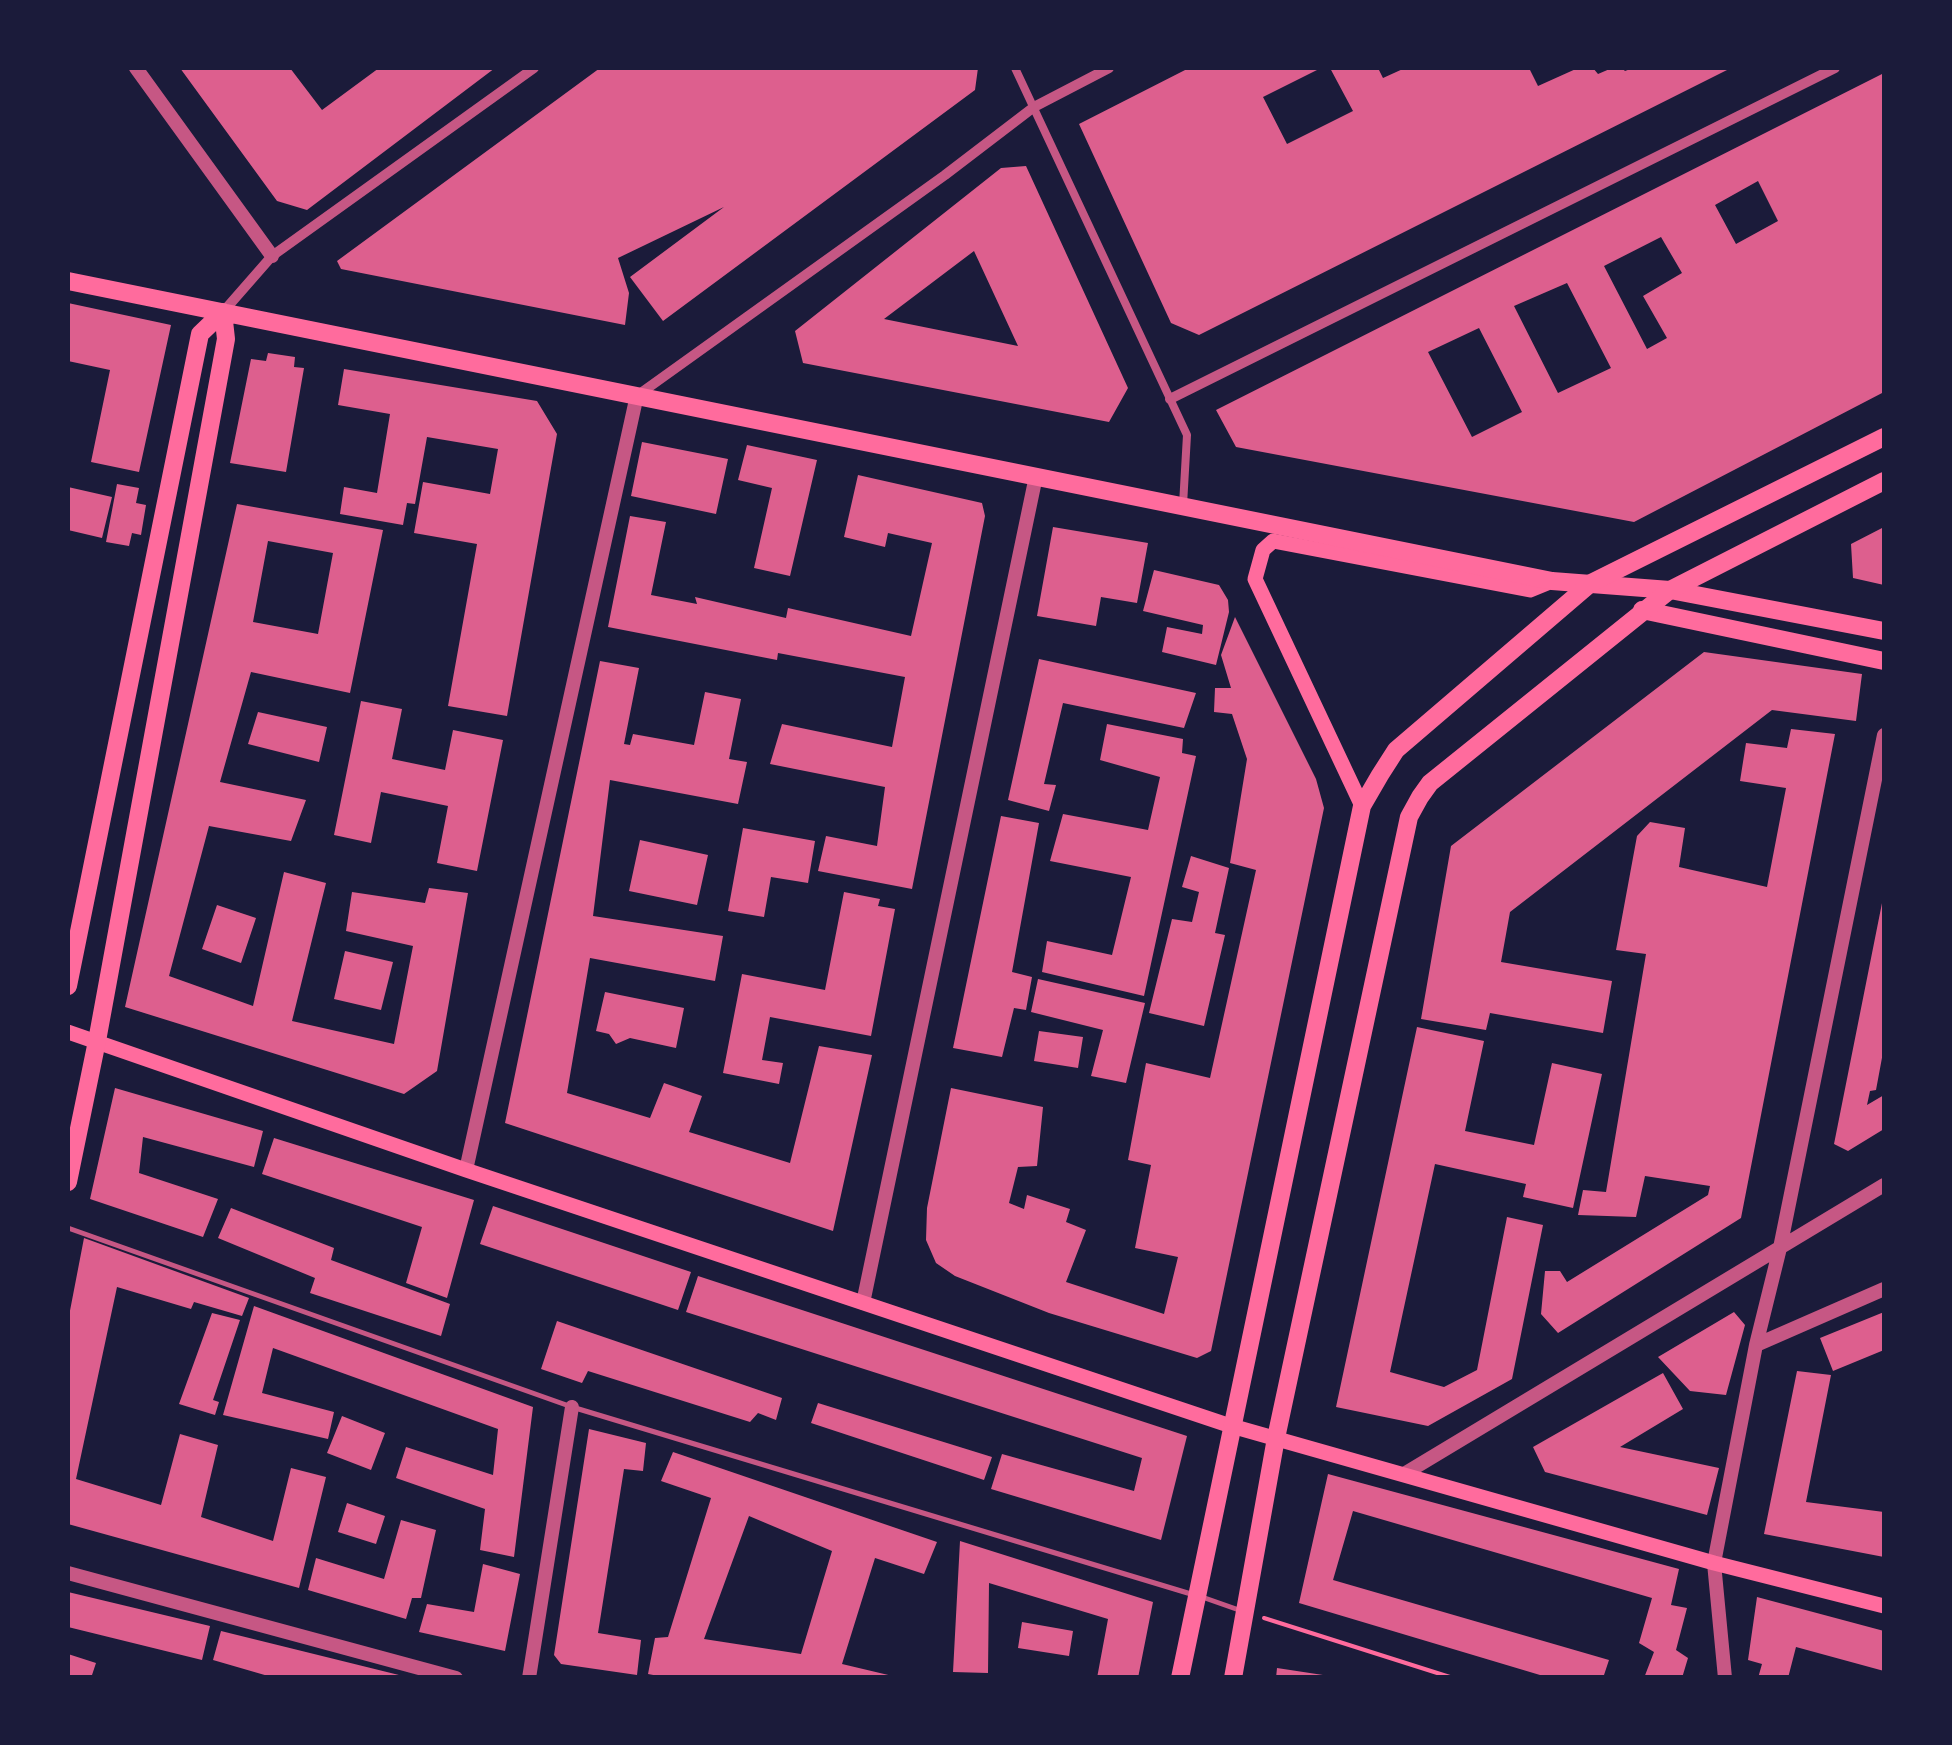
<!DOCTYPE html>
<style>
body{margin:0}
#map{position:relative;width:1952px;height:1745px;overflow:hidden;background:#1b1b3a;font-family:Inter,sans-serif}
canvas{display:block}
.frame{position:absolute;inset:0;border:70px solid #1b1b3a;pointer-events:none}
</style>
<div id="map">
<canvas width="1952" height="1745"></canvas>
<div class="frame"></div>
</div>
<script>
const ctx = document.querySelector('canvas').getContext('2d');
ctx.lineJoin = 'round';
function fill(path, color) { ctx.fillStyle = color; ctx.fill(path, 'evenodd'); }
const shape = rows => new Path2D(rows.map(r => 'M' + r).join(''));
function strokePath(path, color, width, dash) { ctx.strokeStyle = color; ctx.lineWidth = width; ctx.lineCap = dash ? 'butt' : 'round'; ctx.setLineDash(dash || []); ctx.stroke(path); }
fill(shape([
 [180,68,290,68,322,110,379,68,495,68,307,210,277,201],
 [600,68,978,68,975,90,663,321,630,277,724,207,618,258,629,293,625,325,341,269,337,261],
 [1189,68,1321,68,1263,97,1287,144,1353,111,1330,68,1378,68,1383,78,1405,68,1529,68,1538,86,1578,68,1593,68,1598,74,1612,68,1622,68,1625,71,1633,68,1731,68,1199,335,1171,323,1079,124],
 [1884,73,1884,392,1634,522,1236,447,1216,410],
 [1758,181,1778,221,1736,244,1715,205],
 [1661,237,1682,273,1643,296,1667,338,1647,349,1604,266],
 [1567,283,1611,368,1558,393,1514,306],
 [1479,328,1522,412,1472,437,1428,352],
 [1026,166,1128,388,1109,422,803,363,795,331,1001,168],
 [974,251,1018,346,884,319],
 [68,303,171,325,139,472,91,462,110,370,68,361],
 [268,353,295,357,294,367,304,368,286,472,230,463,251,359,266,361],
 [344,369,537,401,557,434,507,716,448,706,477,544,414,533,423,482,490,494,498,449,427,437,415,504,407,503,403,525,340,514,344,487,377,493,390,414,338,405],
 [642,442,728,459,716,514,631,496],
 [747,445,817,460,790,576,754,568,772,488,738,480],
 [858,475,982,503,985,516,912,889,818,871,826,836,877,846,885,787,770,764,782,724,892,747,905,677,778,653,777,660,608,627,630,516,666,522,651,595,697,604,695,597,786,618,788,608,911,636,932,543,888,533,885,547,844,537],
 [117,484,139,488,136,503,146,505,141,535,132,533,129,546,106,542],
 [68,487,112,497,102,538,68,530],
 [237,504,383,530,350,693,251,672,220,782,306,800,291,841,209,826,169,976,253,1006,284,872,326,883,292,1021,394,1044,413,946,346,931,352,892,425,903,429,888,468,893,437,1071,404,1094,125,1007],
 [268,541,333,553,318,634,253,622],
 [1053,527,1148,543,1137,603,1101,597,1096,626,1037,616],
 [1884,527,1884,585,1853,578,1851,544],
 [1154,570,1219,585,1228,600,1229,612,1216,665,1162,652,1167,627,1202,634,1203,625,1143,611],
 [1235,617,1316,779,1324,808,1211,1351,1197,1358,1049,1313,955,1276,936,1263,926,1240,927,1208,951,1088,1043,1107,1037,1166,1018,1167,1009,1203,1024,1209,1027,1195,1070,1209,1066,1222,1086,1230,1066,1282,1164,1314,1178,1257,1135,1248,1151,1165,1128,1160,1146,1063,1210,1078,1256,870,1230,863,1247,759,1232,714,1214,712,1215,688,1231,688,1221,655],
 [1704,652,1862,674,1856,721,1772,710,1510,912,1501,962,1612,981,1603,1033,1490,1013,1486,1030,1421,1019,1451,846],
 [1039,659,1196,693,1184,728,1063,703,1044,784,1056,785,1049,811,1008,800],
 [600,661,639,668,624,744,630,745,633,734,694,745,705,692,741,699,729,759,747,762,738,804,610,780,593,916,723,936,715,981,590,958,567,1093,650,1118,664,1083,702,1096,689,1132,790,1163,819,1046,872,1055,833,1231,505,1123],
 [361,701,402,709,392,759,445,770,453,730,503,740,477,871,437,863,448,806,381,792,371,843,334,835],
 [258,712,327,727,319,762,248,744],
 [1107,724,1183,739,1182,753,1196,756,1144,996,1042,972,1047,941,1112,955,1131,877,1050,861,1063,814,1148,830,1160,777,1100,760],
 [1791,729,1835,734,1741,1218,1558,1333,1541,1314,1545,1271,1560,1271,1567,1282,1708,1195,1710,1186,1645,1176,1636,1217,1578,1215,1583,1190,1606,1192,1646,954,1616,950,1637,836,1650,822,1685,828,1679,867,1767,887,1786,788,1740,781,1746,743,1787,748],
 [1001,816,1039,823,1012,972,1032,977,1026,1010,1014,1008,1002,1057,953,1048],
 [743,828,815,841,808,883,771,877,764,917,728,911],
 [640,840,708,855,697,905,629,891],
 [1191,856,1229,868,1215,933,1225,935,1204,1026,1149,1013,1172,919,1192,922,1199,892,1182,887],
 [844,892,880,899,878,906,895,909,871,1036,770,1017,762,1060,783,1063,779,1084,723,1073,742,974,825,990],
 [1883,898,1884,1047,1876,1090,1870,1091,1867,1105,1884,1095,1884,1129,1848,1151,1834,1144],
 [217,905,256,918,241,963,202,949],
 [345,951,393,962,381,1010,334,999],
 [1038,979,1145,1003,1126,1083,1091,1076,1103,1030,1031,1012],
 [605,992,684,1008,676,1048,630,1038,616,1044,609,1034,596,1031],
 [1417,1027,1484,1041,1465,1131,1534,1145,1552,1063,1602,1074,1573,1208,1523,1197,1526,1184,1435,1164,1390,1372,1444,1387,1477,1370,1507,1217,1543,1225,1512,1379,1428,1426,1336,1407],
 [1039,1031,1083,1037,1078,1068,1034,1061],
 [115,1088,263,1131,254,1167,143,1137,139,1173,218,1199,203,1237,90,1199],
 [274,1138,474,1200,447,1298,406,1283,422,1227,262,1174],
 [493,1206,691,1272,678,1310,480,1244],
 [231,1208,334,1248,331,1260,450,1304,441,1336,310,1293,315,1278,218,1238],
 [84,1238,249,1298,242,1316,194,1302,191,1309,117,1287,76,1479,161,1505,180,1434,218,1445,201,1517,273,1541,291,1468,326,1477,299,1588,68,1524,68,1321],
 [698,1276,1187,1436,1161,1540,991,1489,1002,1454,1134,1491,1142,1458,686,1312],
 [254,1306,533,1407,514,1557,480,1550,485,1509,396,1478,406,1447,493,1475,498,1429,273,1348,262,1393,334,1412,328,1439,223,1415],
 [1734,1312,1745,1325,1726,1395,1690,1391,1658,1357],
 [1884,1312,1884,1350,1833,1371,1820,1338],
 [212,1313,240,1320,213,1400,219,1402,215,1415,179,1404],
 [557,1321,782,1398,776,1420,758,1413,750,1422,588,1371,582,1383,541,1369],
 [1797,1371,1831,1375,1806,1502,1884,1512,1884,1557,1764,1534],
 [1663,1373,1683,1409,1620,1447,1719,1468,1707,1515,1545,1472,1533,1447],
 [818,1403,992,1457,984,1480,811,1423],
 [342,1416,385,1433,371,1470,327,1453],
 [589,1429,646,1443,643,1471,624,1469,598,1633,641,1640,637,1675,561,1664,554,1655],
 [673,1452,937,1542,924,1574,875,1558,842,1664,901,1678,669,1678,648,1674,655,1638,668,1637,711,1498,661,1481],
 [749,1516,832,1551,801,1654,704,1639],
 [1328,1474,1679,1569,1671,1605,1687,1608,1676,1650,1688,1658,1682,1678,1644,1678,1654,1652,1639,1643,1652,1598,1353,1511,1333,1580,1609,1660,1603,1678,1550,1678,1299,1603],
 [347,1503,385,1516,376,1544,338,1532],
 [401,1520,436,1530,421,1598,412,1598,406,1619,308,1590,316,1558,384,1579],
 [960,1541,1153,1602,1138,1678,1097,1678,1108,1619,989,1583,988,1673,953,1672],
 [483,1564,520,1574,505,1651,419,1632,427,1604,474,1612],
 [68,1592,210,1626,202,1660,68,1627],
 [1757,1597,1884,1631,1884,1671,1796,1647,1788,1678,1758,1678,1762,1664,1748,1660],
 [1022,1622,1073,1631,1069,1656,1018,1648],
 [221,1631,403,1676,403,1678,275,1678,213,1660],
 [68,1654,96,1663,91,1678,68,1678],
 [1277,1668,1323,1675,1323,1678,1276,1678]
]), '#dd5f8e');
strokePath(shape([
 [1264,1618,1453,1678]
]), '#ff6b9d', 4);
strokePath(shape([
 [68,1228,572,1407,1191,1594],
 [1202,1597,1239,1610]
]), '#c65784', 5);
strokePath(shape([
 [1015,68,1187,435,1183,505]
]), '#c65784', 8);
strokePath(shape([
 [223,312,272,256,534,68],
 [638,395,945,175,1034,107,1109,68],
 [1170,399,1835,68]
]), '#c65784', 10);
strokePath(shape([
 [136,68,272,256],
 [466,1170,637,395],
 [863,1303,1036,476],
 [1756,1345,1884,1289],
 [1404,1474,1884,1185],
 [68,1573,456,1678],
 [529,1678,572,1407],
 [1725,1678,1714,1563,1756,1345,1780,1248,1884,735]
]), '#c65784', 14);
strokePath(shape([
 [1362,806,1255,579,1263,550,1273,541,1530,590,1552,581],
 [68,1032,466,1170,1228,1425,1714,1563,1884,1606]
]), '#ff6b9d', 15);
strokePath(shape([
 [68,281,1552,581,1670,590,1884,631],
 [1642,610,1884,661],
 [68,986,200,334,223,312],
 [68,1182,97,1041,226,339,223,312]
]), '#ff6b9d', 18);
strokePath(shape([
 [1180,1678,1362,806,1380,775,1396,750,1591,583,1884,437],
 [1233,1678,1276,1438,1409,817,1420,797,1430,783,1670,590,1884,481]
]), '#ff6b9d', 18);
</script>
